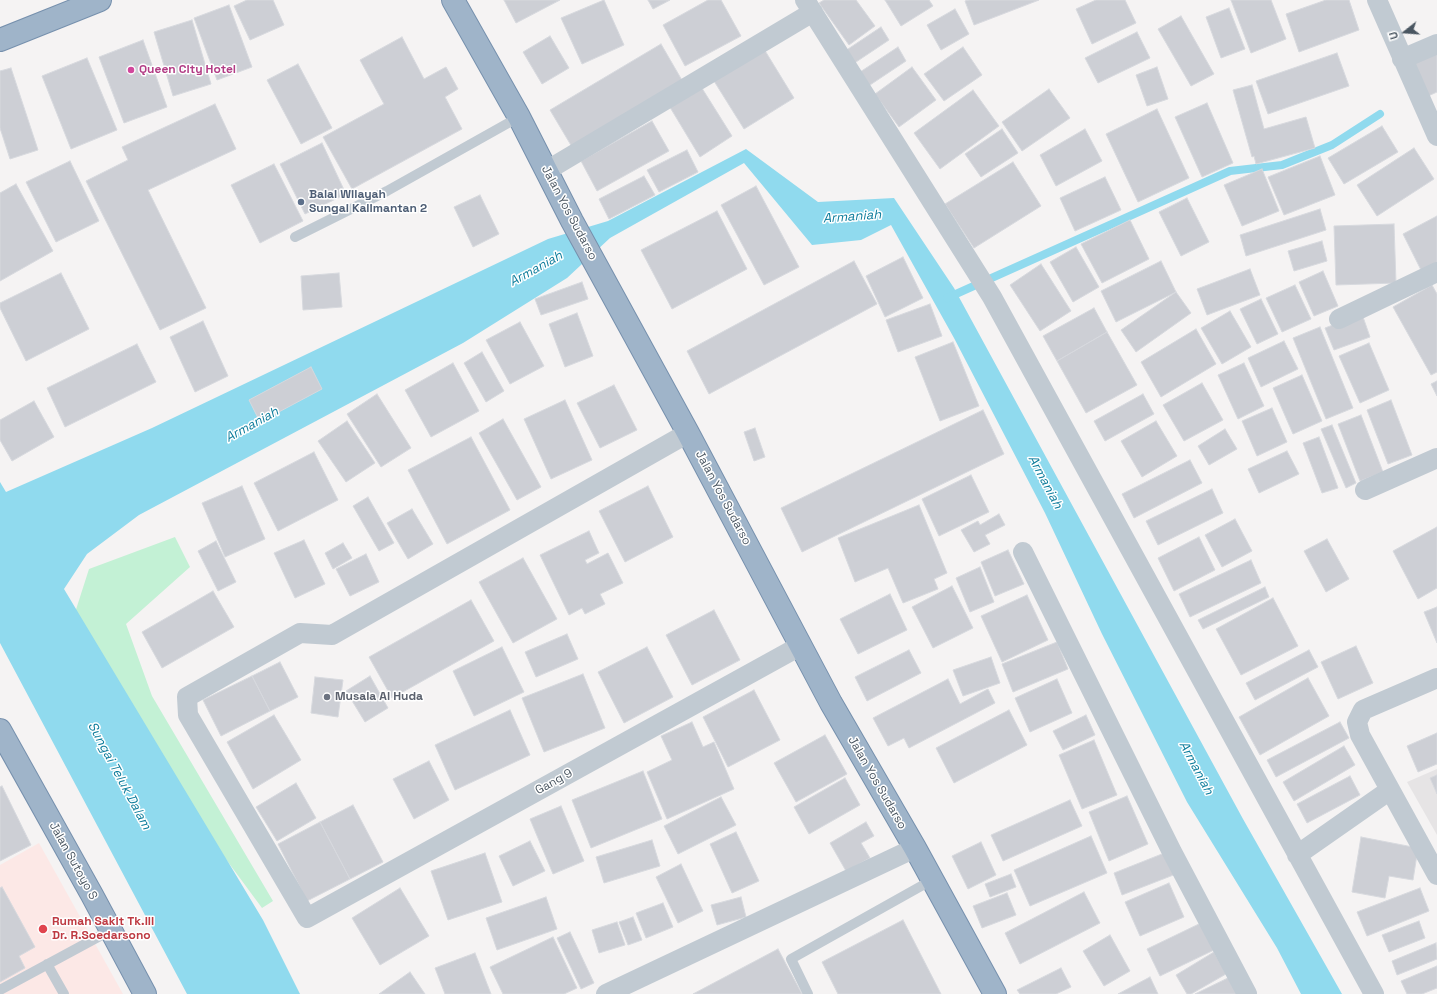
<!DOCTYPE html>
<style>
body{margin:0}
#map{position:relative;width:1437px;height:994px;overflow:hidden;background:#f5f3f3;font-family:"Space Grotesk",sans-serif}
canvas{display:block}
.north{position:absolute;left:1385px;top:12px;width:40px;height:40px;-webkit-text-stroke:3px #fff;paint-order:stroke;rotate:253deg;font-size:11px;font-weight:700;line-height:16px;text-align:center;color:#4a5661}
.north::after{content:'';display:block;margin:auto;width:14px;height:18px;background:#4a5661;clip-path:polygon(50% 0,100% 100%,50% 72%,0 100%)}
</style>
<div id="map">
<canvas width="1437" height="994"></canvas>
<div class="north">U</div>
</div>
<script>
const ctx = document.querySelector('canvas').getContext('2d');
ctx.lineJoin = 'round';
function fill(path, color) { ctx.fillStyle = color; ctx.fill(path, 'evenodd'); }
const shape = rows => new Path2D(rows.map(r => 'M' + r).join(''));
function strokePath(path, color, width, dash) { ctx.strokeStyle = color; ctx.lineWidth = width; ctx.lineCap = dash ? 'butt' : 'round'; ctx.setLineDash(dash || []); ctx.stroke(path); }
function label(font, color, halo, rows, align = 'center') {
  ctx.font = font + ' "Space Grotesk",sans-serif'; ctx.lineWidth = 3; ctx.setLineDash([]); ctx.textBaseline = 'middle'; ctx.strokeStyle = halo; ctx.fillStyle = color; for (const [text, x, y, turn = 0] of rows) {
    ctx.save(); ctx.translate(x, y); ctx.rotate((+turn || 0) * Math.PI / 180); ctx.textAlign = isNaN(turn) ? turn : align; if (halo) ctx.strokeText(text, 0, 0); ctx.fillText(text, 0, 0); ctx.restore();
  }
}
fill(shape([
 [1437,769,1437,835,1407,782]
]), '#e6e4e5');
fill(shape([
 [39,843,123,994,0,994,0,865]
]), '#fce8e6');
fill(shape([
 [175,537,190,567,126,624,152,696,273,901,262,908,197,820,72,622,89,569]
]), '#c3f1d5');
fill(shape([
 [746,149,818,202,894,198,954,288,1243,819,1342,994,1301,994,1277,948,1187,802,1102,634,1045,513,954,338,891,225,861,240,812,245,744,163,610,238,567,278,463,343,139,515,87,554,64,589,263,920,300,994,187,994,0,643,0,482,6,492,152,428,548,239,608,221]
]), '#90daee');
strokePath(shape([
 [947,298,1230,171,1282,165,1332,145,1380,114]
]), '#90daee', 8);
const building = shape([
 [247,0,273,0,284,25,250,40,234,6,247,0],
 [504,0,560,0,516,23,504,0],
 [604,0,624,45,582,64,561,18,604,0],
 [648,0,670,0,653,9,648,0],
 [708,0,721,0,741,36,685,66,663,25,708,0],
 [824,0,856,0,875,26,849,45,819,3,824,0],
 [885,0,929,0,933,6,901,26,885,0],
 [969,0,1039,0,974,25,965,1,969,0],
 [1096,0,1125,0,1136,23,1092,44,1076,9,1096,0],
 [1231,0,1271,0,1286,39,1251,53,1231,0],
 [1326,0,1349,0,1359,30,1299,52,1286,14,1326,0],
 [229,5,252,67,217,80,194,18,229,5],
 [1229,8,1245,49,1221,58,1206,17,1229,8],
 [955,9,969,34,941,50,927,25,955,9],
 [1181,16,1214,74,1191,86,1158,29,1181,16],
 [192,20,211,84,173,96,154,32,192,20],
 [881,27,889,40,850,66,842,53,881,27],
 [1137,32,1150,58,1098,83,1085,58,1137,32],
 [550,36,569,68,542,84,523,52,550,36],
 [402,37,424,79,446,67,458,89,445,97,462,129,352,189,323,137,384,104,360,60,402,37],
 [143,40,167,107,124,123,99,57,143,40],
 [661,44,683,82,572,147,550,110,661,44],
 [898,47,906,61,867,87,857,74,898,47],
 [963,47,982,75,944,101,924,74,963,47],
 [764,49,794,98,744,129,714,81,764,49],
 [1437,51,1437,92,1426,97,1410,63,1437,51],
 [1337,53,1349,86,1268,114,1256,81,1337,53],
 [87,58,117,130,71,149,42,76,87,58],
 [298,64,332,128,301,144,267,80,298,64],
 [912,67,936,100,899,127,875,94,912,67],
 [1157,67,1168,99,1147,106,1136,75,1157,67],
 [11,68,38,150,10,159,0,128,0,71,11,68],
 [700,85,732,136,700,157,668,104,700,85],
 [1252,85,1264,129,1306,117,1315,148,1256,164,1254,156,1252,157,1233,90,1252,85],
 [1049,89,1070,118,1022,151,1002,122,1049,89],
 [973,90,999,126,940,169,914,133,973,90],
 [1207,103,1233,163,1202,177,1175,117,1207,103],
 [215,104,236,149,148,190,206,308,160,330,86,181,128,160,122,147,215,104],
 [1157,109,1189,178,1138,202,1106,134,1157,109],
 [652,121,669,151,597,191,581,161,652,121],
 [1382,126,1398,152,1344,184,1328,158,1382,126],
 [1002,129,1018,153,981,177,965,154,1002,129],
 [1085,129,1102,161,1056,186,1040,155,1085,129],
 [322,143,346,194,305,214,280,164,322,143],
 [1414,148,1434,179,1377,216,1357,185,1414,148],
 [687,150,698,172,659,192,647,170,687,150],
 [1320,156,1335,195,1284,215,1268,177,1320,156],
 [70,161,99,221,56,242,26,182,70,161],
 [1013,162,1041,206,974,248,945,204,1013,162],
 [274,164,303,221,260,243,231,185,274,164],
 [1262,169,1279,211,1242,226,1224,185,1262,169],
 [644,176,655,195,609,219,599,199,644,176],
 [1105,177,1121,210,1075,231,1060,198,1105,177],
 [16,184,53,251,0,281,0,193,16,184],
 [756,186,799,267,764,285,721,205,756,186],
 [480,195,499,234,473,247,454,207,480,195],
 [1187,198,1209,242,1181,256,1159,212,1187,198],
 [1320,209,1326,230,1246,256,1240,235,1320,209],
 [717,211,747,269,672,309,641,250,717,211],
 [1437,216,1437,264,1422,272,1403,234,1437,216],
 [1130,220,1149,259,1102,283,1081,244,1130,220],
 [1394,224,1396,283,1336,285,1334,226,1394,224],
 [1322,241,1327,261,1294,271,1288,251,1322,241],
 [1076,247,1099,287,1073,302,1050,262,1076,247],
 [903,257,923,298,885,317,866,276,903,257],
 [854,261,877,304,709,394,687,351,854,261],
 [1161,261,1176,292,1116,322,1101,291,1161,261],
 [1041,264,1071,311,1040,331,1010,285,1041,264],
 [1250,269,1260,295,1207,315,1197,289,1250,269],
 [1323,271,1338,306,1314,316,1299,282,1323,271],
 [61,273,89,329,26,361,0,308,0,303,61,273],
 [339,273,342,307,303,310,301,276,339,273],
 [582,282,588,299,541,315,535,299,582,282],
 [1295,285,1311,319,1282,332,1266,298,1295,285],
 [1432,285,1437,294,1437,372,1431,375,1393,307,1432,285],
 [1176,292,1191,313,1136,352,1121,330,1176,292],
 [1261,299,1278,334,1257,344,1240,309,1261,299],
 [930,304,942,336,898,352,886,320,930,304],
 [1094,308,1107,332,1057,361,1043,336,1094,308],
 [1230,311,1251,347,1222,364,1201,328,1230,311],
 [577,313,593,356,565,367,549,324,577,313],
 [1362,314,1370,337,1334,350,1325,328,1362,314],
 [203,321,228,376,195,392,170,337,203,321],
 [520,322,544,366,510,384,486,340,520,322],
 [1320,327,1353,408,1326,419,1293,338,1320,327],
 [1196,329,1216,364,1161,397,1141,362,1196,329],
 [1107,332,1137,385,1086,413,1057,361,1107,332],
 [1284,341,1298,369,1261,387,1248,358,1284,341],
 [953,342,979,406,940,421,915,357,953,342],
 [1369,343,1389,390,1360,403,1339,356,1369,343],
 [137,344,156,382,65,427,47,388,137,344],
 [482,352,504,391,486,402,464,363,482,352],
 [453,363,479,411,431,437,405,390,453,363],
 [1244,363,1264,406,1238,419,1218,375,1244,363],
 [311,367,322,389,260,422,249,400,311,367],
 [1302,375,1322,421,1293,434,1273,388,1302,375],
 [1437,381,1437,396,1431,384,1437,381],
 [1202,383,1223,420,1184,441,1163,405,1202,383],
 [614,385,637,430,600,448,577,403,614,385],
 [377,394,411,448,381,467,347,414,377,394],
 [1143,394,1154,414,1105,441,1094,421,1143,394],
 [565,400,592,460,551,479,524,419,565,400],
 [1391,400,1412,455,1388,464,1367,410,1391,400],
 [34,401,54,437,12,461,0,440,0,420,34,401],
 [1272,408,1287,442,1257,456,1242,421,1272,408],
 [983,410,1004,454,802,552,781,508,983,410],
 [1361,415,1383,472,1360,481,1338,424,1361,415],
 [503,419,541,487,517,500,479,433,503,419],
 [347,421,375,463,346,482,318,441,347,421],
 [1156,421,1177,456,1142,477,1121,441,1156,421],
 [1332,425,1356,483,1346,488,1321,429,1332,425],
 [755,428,765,457,754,461,744,432,755,428],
 [1225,429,1237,449,1209,465,1198,446,1225,429],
 [471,437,510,510,447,544,408,470,471,437],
 [1319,437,1338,488,1322,493,1303,443,1319,437],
 [1287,451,1299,474,1259,493,1248,469,1287,451],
 [314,452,338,500,278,531,254,483,314,452],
 [1190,460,1202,483,1134,518,1122,494,1190,460],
 [971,475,989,512,939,536,922,499,971,475],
 [242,486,265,539,225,557,202,503,242,486],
 [648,486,673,537,625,562,599,511,648,486],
 [1212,489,1223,513,1158,545,1146,521,1212,489],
 [368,497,394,543,379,551,353,506,368,497],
 [919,505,947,573,934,579,938,589,903,603,888,568,855,582,838,538,919,505],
 [412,509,433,544,408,559,387,523,412,509],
 [999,514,1005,525,985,535,990,544,974,552,961,530,978,521,980,525,999,514],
 [1235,519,1252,551,1222,567,1205,535,1235,519],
 [1437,527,1437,588,1418,599,1393,551,1437,527],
 [589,531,599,553,585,560,587,564,608,553,623,583,600,594,605,604,585,614,582,608,569,615,540,555,589,531],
 [1199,537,1215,570,1174,591,1158,558,1199,537],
 [1327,539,1349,579,1326,592,1304,551,1327,539],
 [304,540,325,584,295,598,274,553,304,540],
 [216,541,236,582,218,591,198,551,216,541],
 [343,543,352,558,333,569,325,553,343,543],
 [1008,550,1024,584,995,596,981,562,1008,550],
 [366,554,379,582,350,596,336,569,366,554],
 [523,558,557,619,513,643,479,582,523,558],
 [1251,560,1261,583,1190,617,1179,594,1251,560],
 [980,567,994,602,970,612,956,578,980,567],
 [952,586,973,628,933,648,912,607,952,586],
 [1265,587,1269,597,1203,629,1198,620,1265,587],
 [213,591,234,627,162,668,142,632,213,591],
 [890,594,907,630,858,654,840,619,890,594],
 [1027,595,1048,640,1002,662,981,616,1027,595],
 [1273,598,1298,646,1241,675,1216,629,1273,598],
 [471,600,494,641,392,698,369,657,471,600],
 [1437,607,1437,643,1424,612,1437,607],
 [714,610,740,660,692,685,666,635,714,610],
 [567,634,578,659,536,677,525,652,567,634],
 [1057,642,1068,669,1013,692,1002,664,1057,642],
 [1356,646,1373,683,1338,699,1321,662,1356,646],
 [502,647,524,692,474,716,453,671,502,647],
 [647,647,673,697,624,723,598,672,647,647],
 [909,650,921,673,867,701,855,677,909,650],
 [1309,650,1318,667,1255,700,1246,683,1309,650],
 [991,657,1000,683,963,696,953,670,991,657],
 [280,662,298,697,270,711,252,676,280,662],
 [583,674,605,728,544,752,522,698,583,674],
 [252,676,270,711,221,736,203,700,252,676],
 [370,676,388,708,365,722,346,691,370,676],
 [315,677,343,680,338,717,311,713,315,677],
 [1308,678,1329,716,1260,755,1239,717,1308,678],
 [948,679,960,704,988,689,995,703,909,748,904,738,888,746,873,718,948,679],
 [1057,679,1072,713,1030,732,1015,698,1057,679],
 [754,690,780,740,728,767,703,717,754,690],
 [510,710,530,755,455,790,435,745,510,710],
 [1009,710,1027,745,954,783,936,748,1009,710],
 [274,715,301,760,253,789,227,742,274,715],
 [1086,715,1095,735,1063,750,1053,731,1086,715],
 [692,722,703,747,714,742,734,789,667,819,647,772,672,760,661,736,692,722],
 [1340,722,1349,738,1276,777,1267,760,1340,722],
 [1437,733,1437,764,1418,772,1407,746,1437,733],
 [825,735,847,774,796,802,774,763,825,735],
 [1094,740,1117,795,1082,809,1059,755,1094,740],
 [1344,746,1355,765,1294,801,1283,782,1344,746],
 [429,761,449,800,414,819,393,779,429,761],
 [643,771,662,819,591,848,572,800,643,771],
 [1437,775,1437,794,1430,778,1437,775],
 [1350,776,1360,795,1307,823,1297,804,1350,776],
 [845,778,860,805,809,834,794,807,845,778],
 [296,783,316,818,277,841,256,807,296,783],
 [2,786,31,845,0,861,0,787,2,786],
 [1127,796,1148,844,1109,861,1089,812,1127,796],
 [721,797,736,825,678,854,664,826,721,797],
 [1070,800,1082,826,1003,861,991,835,1070,800],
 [353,805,383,862,350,879,320,822,353,805],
 [561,806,584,861,553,874,530,819,561,806],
 [320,822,350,879,307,901,278,844,320,822],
 [866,822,874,836,861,843,870,858,846,871,830,843,866,822],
 [736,832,759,881,732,893,710,844,736,832],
 [1091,836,1107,873,1030,906,1014,870,1091,836],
 [1361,837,1418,848,1413,880,1389,876,1385,898,1352,892,1361,837],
 [652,840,660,866,604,883,596,857,652,840],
 [530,841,545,871,513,886,499,856,530,841],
 [981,842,996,875,968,889,952,856,981,842],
 [1167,852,1176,874,1122,895,1114,873,1167,852],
 [485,853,502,902,448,920,431,871,485,853],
 [681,864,703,911,678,923,656,877,681,864],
 [1011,874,1016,887,990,897,985,884,1011,874],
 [1169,883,1184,917,1140,936,1125,902,1169,883],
 [2,887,35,947,19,956,25,968,0,982,0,888,2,887],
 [400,888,429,936,380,965,352,918,400,888],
 [1420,888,1429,911,1367,936,1357,912,1420,888],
 [1084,892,1100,923,1020,964,1005,933,1084,892],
 [1007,893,1016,915,982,928,973,906,1007,893],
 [546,897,557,929,497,950,486,918,546,897],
 [741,897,746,917,717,925,711,905,741,897],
 [663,903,673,927,646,938,636,913,663,903],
 [633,917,642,940,628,945,619,922,633,917],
 [903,920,941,994,838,994,822,962,903,920],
 [1419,921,1425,938,1389,952,1382,935,1419,921],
 [617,922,625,945,599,953,592,930,617,922],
 [1203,922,1216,949,1160,976,1147,949,1203,922],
 [570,932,594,983,581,989,557,938,570,932],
 [1110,935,1130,971,1104,986,1083,951,1110,935],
 [553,937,577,988,564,994,503,994,490,967,553,937],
 [1436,943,1437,959,1397,975,1392,961,1436,943],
 [778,949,802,994,693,994,778,949],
 [1214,952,1226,974,1191,994,1187,994,1176,975,1214,952],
 [475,953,491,994,445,994,435,968,475,953],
 [1437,966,1437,988,1422,994,1407,994,1401,981,1437,966],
 [1061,968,1071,987,1056,994,1020,994,1017,990,1061,968],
 [410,972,425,994,379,994,410,972],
 [1232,976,1241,994,1195,994,1232,976],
 [1150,977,1158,994,1118,994,1150,977]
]);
fill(building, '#cdcfd5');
strokePath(building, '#d7d9de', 1);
const trunk = shape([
 [453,0,519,117,572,221,688,433,831,703,915,848,995,994],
 [0,40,100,0],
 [0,730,92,895,145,994]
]);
strokePath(trunk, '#7690ad', 24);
strokePath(shape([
 [295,237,387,191,519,117],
 [47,964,64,994],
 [0,990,111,930],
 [808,994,791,959,932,880]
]), '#c1cad2', 10);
strokePath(shape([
 [805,0,992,297,1374,994],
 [1377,0,1437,136],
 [1402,59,1437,44],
 [546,171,813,12],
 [1339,319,1437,272],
 [688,433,332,635,300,633,187,697,188,715,307,918,800,646],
 [1365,490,1437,458],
 [1023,552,1172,852,1247,994],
 [1437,678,1363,710,1357,722,1360,735,1437,875],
 [1297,855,1390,790],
 [606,994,915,848]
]), '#c1cad2', 20);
strokePath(trunk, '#9fb4c9', 22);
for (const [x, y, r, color] of [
 [131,70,4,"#d1479c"],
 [301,202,4,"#5c6f8a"],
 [327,697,4,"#6b7280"],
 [43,929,5,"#e0444e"]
]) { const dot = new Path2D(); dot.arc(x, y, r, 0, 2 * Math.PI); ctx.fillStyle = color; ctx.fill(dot); strokePath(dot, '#fff', 1.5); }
label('bold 12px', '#b23c85', '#fff', [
 ["Queen City Hotel",139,70]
], 'left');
label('bold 12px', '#4e5e75', '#fff', [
 ["Balai Wilayah",309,195],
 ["Sungai Kalimantan 2",309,209]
], 'left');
label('12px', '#4a5661', '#fff', [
 ["Jalan Yos Sudarso",569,213,62],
 ["Jalan Yos Sudarso",723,498,62],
 ["Gang 9",554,782,-29],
 ["Jalan Yos Sudarso",877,783,60],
 ["Jalan Sutoyo S",73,861,61]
]);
label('bold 12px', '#5b616d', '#fff', [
 ["Musala Al Huda",335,697]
], 'left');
label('bold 12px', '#be3a42', '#fff', [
 ["Rumah Sakit Tk.III",52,922],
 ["Dr. R.Soedarsono",52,936]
], 'left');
label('italic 13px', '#0c7c9b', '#fff', [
 ["Armaniah",852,217,-4],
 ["Armaniah",536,269,-29],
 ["Armaniah",252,425,-29],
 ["Armaniah",1045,482,62],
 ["Armaniah",1196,768,62],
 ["Sungai Teluk Dalam",119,776,62]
]);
</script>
